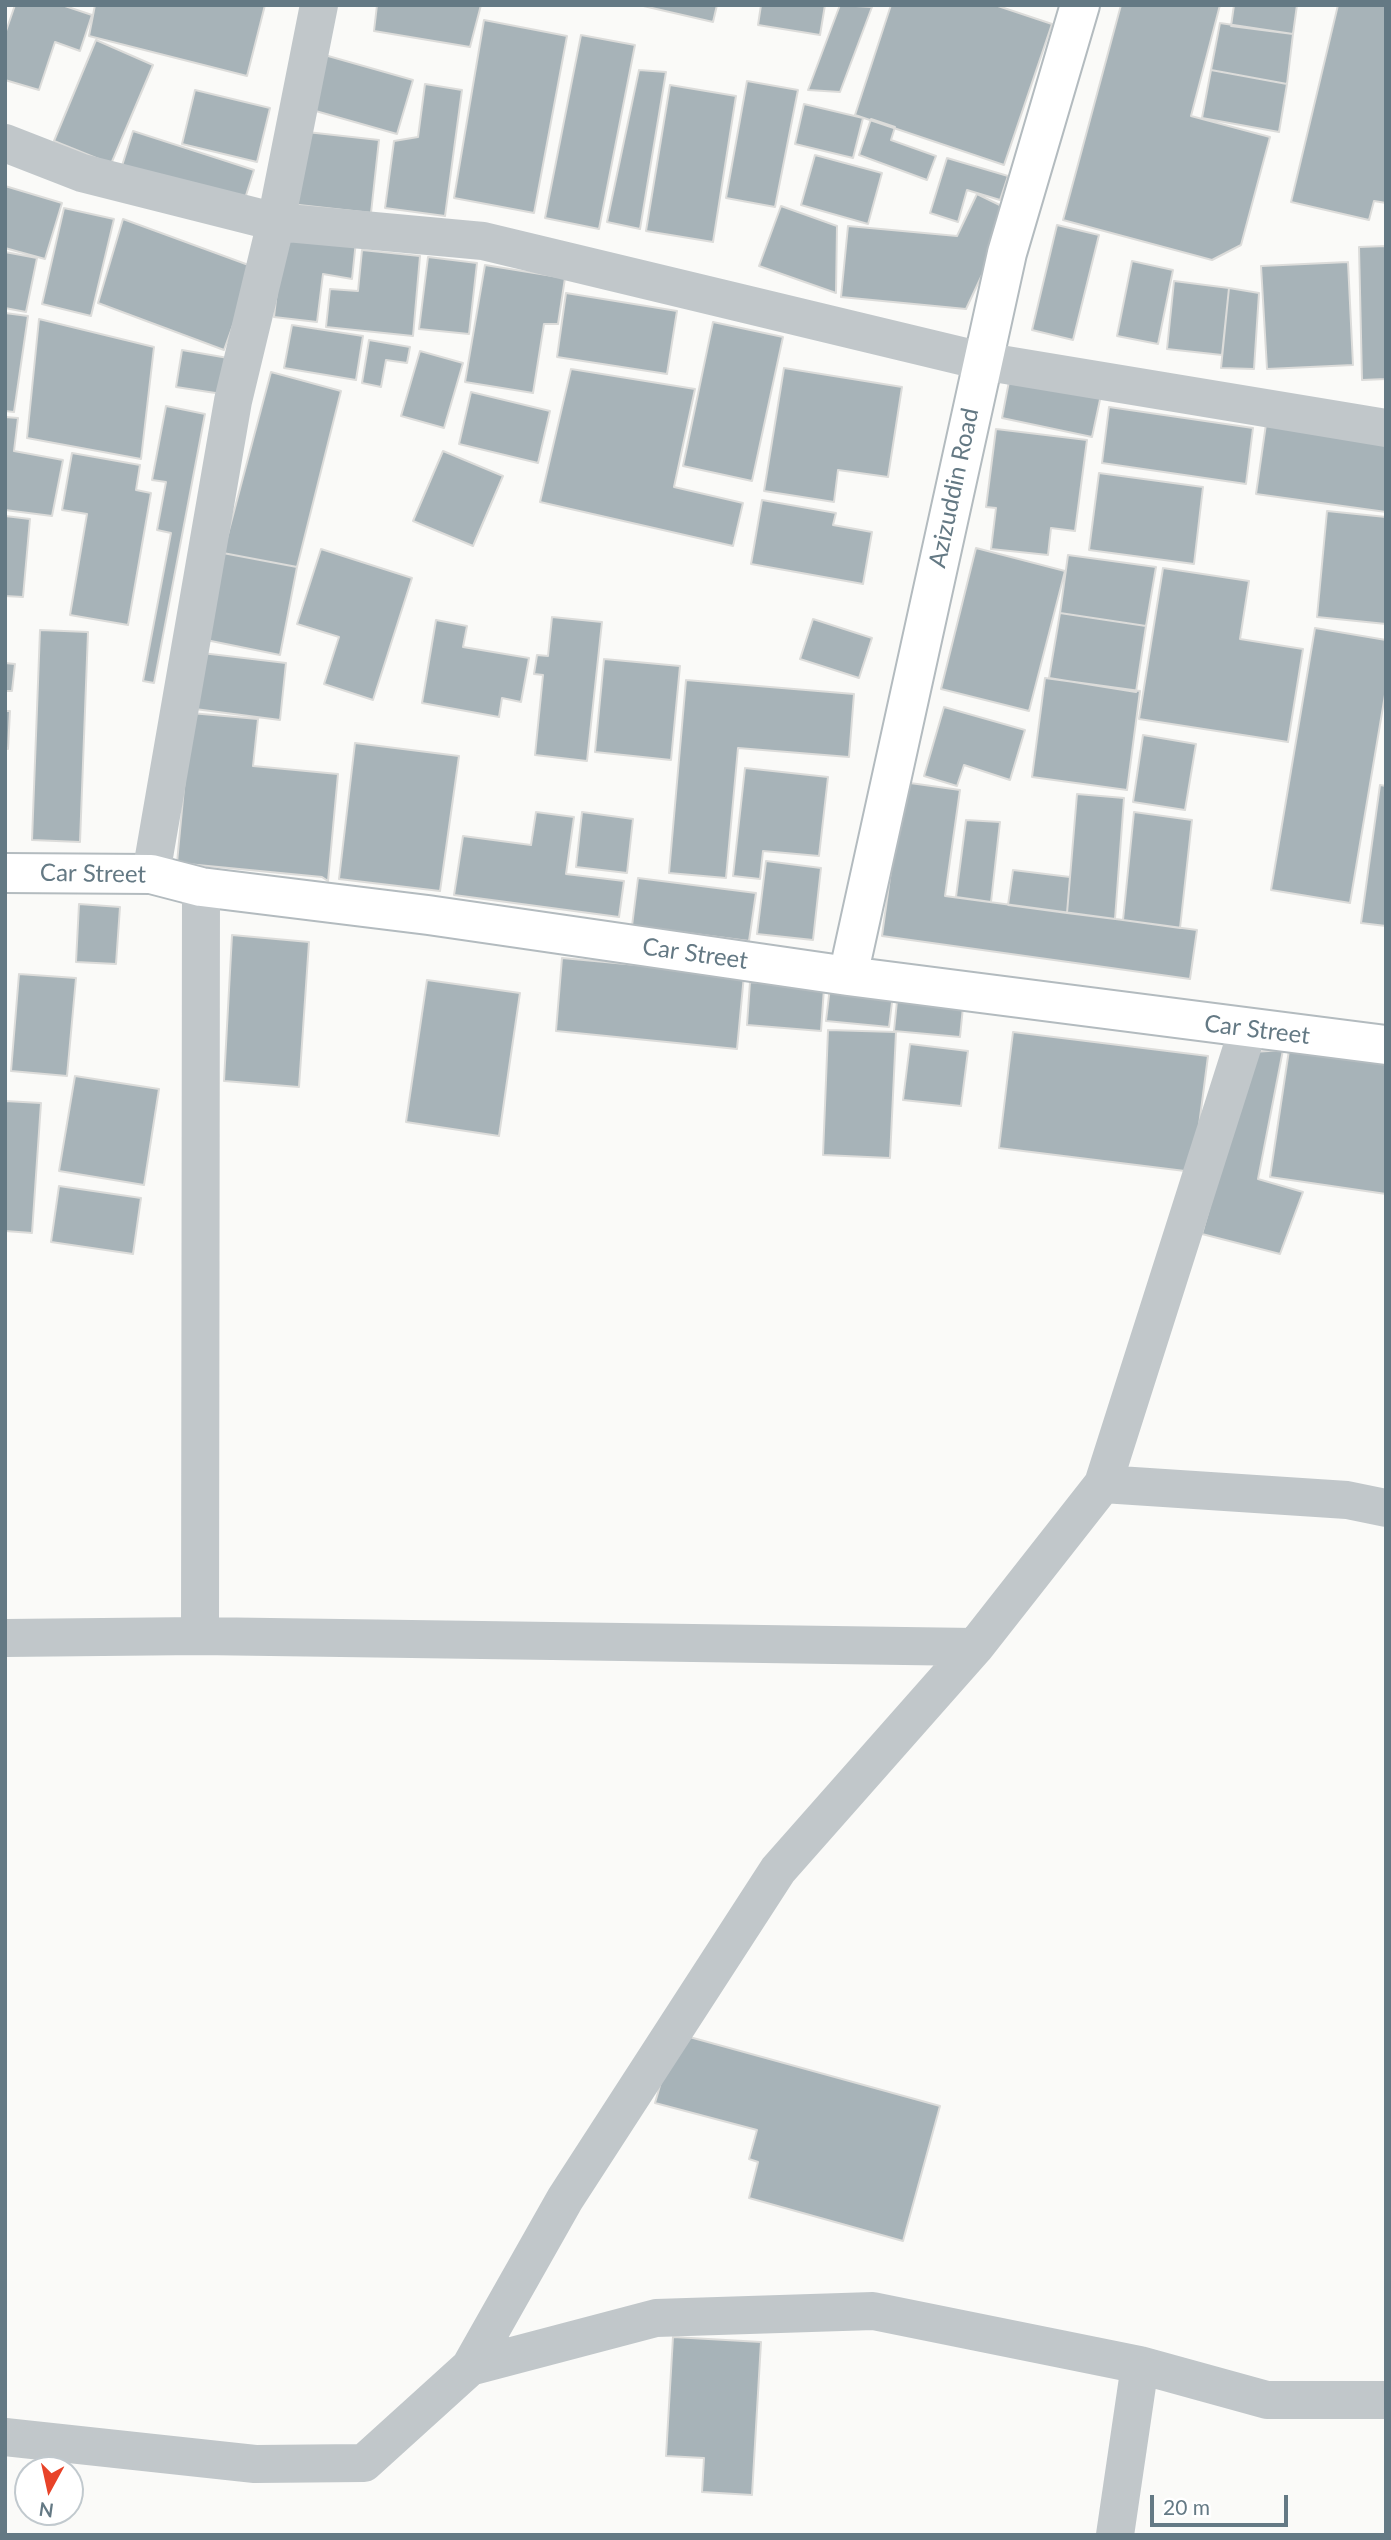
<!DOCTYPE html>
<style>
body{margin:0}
#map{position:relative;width:1391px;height:2540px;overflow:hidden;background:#fafaf8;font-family:Lato,sans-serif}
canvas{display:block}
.frame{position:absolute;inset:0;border:7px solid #647984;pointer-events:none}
.north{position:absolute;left:14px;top:2456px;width:70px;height:70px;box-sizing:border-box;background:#fff;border:2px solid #c1c9ce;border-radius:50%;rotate:188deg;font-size:19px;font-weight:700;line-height:28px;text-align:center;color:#647984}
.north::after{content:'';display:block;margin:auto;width:24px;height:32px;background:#e84329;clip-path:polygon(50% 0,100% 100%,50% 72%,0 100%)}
.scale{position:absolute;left:1150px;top:2495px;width:138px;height:32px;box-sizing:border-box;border:4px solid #647984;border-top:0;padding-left:9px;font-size:21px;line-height:24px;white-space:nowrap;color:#647984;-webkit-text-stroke:5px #fff;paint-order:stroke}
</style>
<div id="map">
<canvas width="1391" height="2540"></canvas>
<div class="frame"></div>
<div class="north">N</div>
<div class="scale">20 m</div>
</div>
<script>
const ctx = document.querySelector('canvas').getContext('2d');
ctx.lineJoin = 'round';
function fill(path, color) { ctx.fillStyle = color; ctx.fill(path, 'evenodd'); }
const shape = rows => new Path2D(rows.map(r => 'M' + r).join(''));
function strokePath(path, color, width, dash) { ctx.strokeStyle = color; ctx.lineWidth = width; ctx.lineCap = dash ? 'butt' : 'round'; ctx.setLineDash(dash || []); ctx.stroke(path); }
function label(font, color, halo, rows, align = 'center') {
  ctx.font = font + ' Lato,sans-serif'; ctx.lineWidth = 7; ctx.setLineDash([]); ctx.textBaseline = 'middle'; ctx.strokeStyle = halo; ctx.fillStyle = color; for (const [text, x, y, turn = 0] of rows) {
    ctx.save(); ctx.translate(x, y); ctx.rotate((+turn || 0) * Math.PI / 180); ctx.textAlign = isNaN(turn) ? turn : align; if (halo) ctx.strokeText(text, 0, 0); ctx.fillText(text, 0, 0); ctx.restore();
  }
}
const building = shape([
 [15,5,62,5,92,15,80,51,55,42,39,90,5,80,5,34,15,5],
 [95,5,265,5,247,76,89,36,95,5],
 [377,5,481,5,470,47,374,31,377,5],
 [639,5,717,5,713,22,639,5],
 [761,5,825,5,820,35,758,25,761,5],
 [840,5,872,7,840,92,808,90,840,5],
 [891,5,995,5,1052,24,1004,165,855,115,891,5],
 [1121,5,1220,5,1191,116,1270,137,1241,245,1212,260,1063,220,1121,5],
 [1234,5,1297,5,1293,34,1231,26,1234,5],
 [1338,5,1386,5,1386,203,1374,201,1369,220,1291,202,1338,5],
 [484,20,567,36,534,213,454,198,484,20],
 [1220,23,1293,34,1287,84,1211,70,1220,23],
 [581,35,635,45,599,229,545,218,581,35],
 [96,40,153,65,111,164,54,141,96,40],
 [321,54,413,80,397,134,305,108,321,54],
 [639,70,666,72,640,229,607,222,639,70],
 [1211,70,1287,84,1279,132,1202,118,1211,70],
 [747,81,798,90,775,207,726,198,747,81],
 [425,84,462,90,445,216,385,208,394,141,418,137,425,84],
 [670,85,736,96,713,242,646,231,670,85],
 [195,90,270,108,257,162,182,144,195,90],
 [804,104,863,118,853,158,795,144,804,104],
 [871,119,895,127,891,140,936,156,927,180,859,155,871,119],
 [133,131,254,170,242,208,121,169,133,131],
 [298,131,379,140,371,213,290,204,298,131],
 [815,155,882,173,868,224,801,205,815,155],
 [947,158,1008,176,1000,200,967,190,958,222,930,213,947,158],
 [5,186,62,203,45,259,5,248,5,186],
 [977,194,1012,211,966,309,841,297,848,226,957,236,977,194],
 [781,206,837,226,836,293,759,266,781,206],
 [64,208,114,219,91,316,42,304,64,208],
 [123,219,254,267,224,350,98,303,123,219],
 [1057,225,1099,235,1073,340,1032,330,1057,225],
 [284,231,356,241,352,279,323,274,317,322,274,317,284,231],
 [1386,246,1386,379,1362,380,1359,247,1386,246],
 [362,250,420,256,413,336,326,327,330,289,358,291,362,250],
 [5,252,37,258,26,312,5,308,5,252],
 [428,257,477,263,469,334,419,329,428,257],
 [1132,261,1173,270,1158,344,1117,336,1132,261],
 [1348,262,1353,365,1267,369,1261,266,1348,262],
 [485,265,565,278,558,324,544,324,533,393,465,382,485,265],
 [1174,281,1229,288,1222,355,1167,349,1174,281],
 [1229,288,1259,293,1254,369,1221,368,1229,288],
 [566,293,677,311,667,374,557,357,566,293],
 [5,313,28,316,14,412,5,411,5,313],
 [39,319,154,347,141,459,27,438,39,319],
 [713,322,783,337,752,481,683,466,713,322],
 [292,325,363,336,356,380,284,368,292,325],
 [369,340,410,347,407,363,386,360,381,387,362,383,369,340],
 [182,350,228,358,222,394,176,387,182,350],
 [420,351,463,363,444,428,401,416,420,351],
 [784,368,902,387,888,477,838,470,834,502,764,491,784,368],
 [571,369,695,389,674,487,743,503,733,546,540,502,571,369],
 [271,372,341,391,297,567,223,553,271,372],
 [1010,376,1101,395,1092,437,1002,418,1010,376],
 [471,392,550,411,538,463,459,444,471,392],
 [166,406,205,414,154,683,143,681,171,533,157,530,166,482,152,480,166,406],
 [1109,407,1253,428,1246,484,1102,463,1109,407],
 [5,417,18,418,14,451,63,460,52,516,5,510,5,417],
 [1266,424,1386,441,1386,512,1256,494,1266,424],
 [996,429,1087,440,1075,531,1051,528,1048,555,991,549,996,508,986,507,996,429],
 [443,451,503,476,473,546,413,521,443,451],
 [72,453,140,465,136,490,151,493,128,625,70,615,87,514,62,510,72,453],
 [1099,473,1203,487,1194,564,1089,550,1099,473],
 [762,500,836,513,833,525,872,532,863,584,751,564,762,500],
 [1327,511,1386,517,1386,624,1317,617,1327,511],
 [5,516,30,519,23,597,5,596,5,516],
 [976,548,1065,571,1029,711,941,689,976,548],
 [321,549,412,578,373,700,324,684,339,637,297,624,321,549],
 [223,553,297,567,280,655,206,640,223,553],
 [1068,555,1156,567,1146,626,1060,613,1068,555],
 [1163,568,1249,581,1240,639,1303,649,1288,742,1139,719,1163,568],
 [1060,613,1146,626,1136,692,1049,678,1060,613],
 [552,617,602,622,587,761,535,755,543,675,534,674,537,655,548,656,552,617],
 [813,619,872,638,859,678,800,659,813,619],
 [436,620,467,626,463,647,529,658,521,702,502,698,499,717,422,703,436,620],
 [1315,628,1386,640,1386,689,1350,903,1271,890,1315,628],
 [40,630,88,632,80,842,32,840,40,630],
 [202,653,286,663,280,720,195,709,202,653],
 [604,659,680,666,671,760,595,752,604,659],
 [5,663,15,664,12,691,5,691,5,663],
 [1045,678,1140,691,1127,790,1032,777,1045,678],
 [686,680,854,694,849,757,738,748,726,878,669,873,686,680],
 [944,707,1025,730,1010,780,964,765,957,786,924,776,944,707],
 [5,711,10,711,8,749,5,748,5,711],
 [191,713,258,719,253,766,338,774,328,881,322,877,177,863,191,713],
 [1143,735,1196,744,1185,810,1133,802,1143,735],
 [355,743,459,756,440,891,339,879,355,743],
 [745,768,828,777,819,856,763,851,760,879,733,876,745,768],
 [903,782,960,790,945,896,1197,930,1190,979,882,936,903,782],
 [1380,785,1386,786,1386,926,1361,923,1380,785],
 [1077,794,1124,798,1115,919,1067,913,1077,794],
 [536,812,574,817,566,874,624,881,619,917,454,895,463,836,531,845,536,812],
 [582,812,633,819,627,873,576,867,582,812],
 [1134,812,1192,820,1180,928,1123,920,1134,812],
 [966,820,1000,822,991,902,956,897,966,820],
 [766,861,821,868,813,940,757,934,766,861],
 [1013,870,1070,877,1067,913,1008,905,1013,870],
 [638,878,756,893,749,941,632,926,638,878],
 [79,904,120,907,116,964,76,962,79,904],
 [232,935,309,942,299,1087,224,1081,232,935],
 [562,958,744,975,737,1049,556,1031,562,958],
 [19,974,76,978,67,1076,11,1071,19,974],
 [427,980,520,993,499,1136,406,1122,427,980],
 [750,982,824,988,821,1031,747,1025,750,982],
 [830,987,893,994,889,1027,826,1021,830,987],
 [897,1001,963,1007,960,1037,894,1031,897,1001],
 [828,1030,896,1032,890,1158,823,1155,828,1030],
 [1013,1032,1208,1056,1193,1172,999,1148,1013,1032],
 [910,1044,968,1051,961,1106,903,1100,910,1044],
 [1283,1050,1258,1179,1303,1192,1280,1254,1202,1234,1253,1052,1283,1050],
 [1289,1050,1386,1064,1386,1194,1270,1177,1289,1050],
 [75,1076,159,1089,144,1185,59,1171,75,1076],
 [5,1101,41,1103,32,1233,5,1231,5,1101],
 [59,1186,141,1198,133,1254,51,1242,59,1186],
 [675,2033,940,2106,903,2241,749,2198,758,2162,749,2159,757,2130,655,2103,675,2033],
 [673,2337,761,2342,752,2495,702,2492,704,2458,666,2456,673,2337]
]);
fill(building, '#a7b3b8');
strokePath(building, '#dcdcda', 2);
const secondary = shape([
 [5,873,151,874,201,887,428,915,848,976,1386,1045],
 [848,976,1007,253,1080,5]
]);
strokePath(secondary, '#b3bbbf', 42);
strokePath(shape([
 [5,143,82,173,276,222,483,241,982,361,1386,428],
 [151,874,233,401,276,222,319,5],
 [1103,1484,1347,1500,1386,1508],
 [200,1636,201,887],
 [5,1638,200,1636,975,1647],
 [470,2367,565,2199,778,1870,975,1647,1103,1484,1248,1029],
 [5,2437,255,2464,364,2463,470,2367,656,2318,873,2311,1140,2365,1267,2400,1386,2400],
 [1115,2535,1140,2365]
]), '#c1c7ca', 38);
strokePath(secondary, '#fff', 38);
label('24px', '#647984', '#fff', [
 ["Azizuddin Road",954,488,-78],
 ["Car Street",93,874,1],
 ["Car Street",695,954,8],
 ["Car Street",1257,1030,7]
]);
</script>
